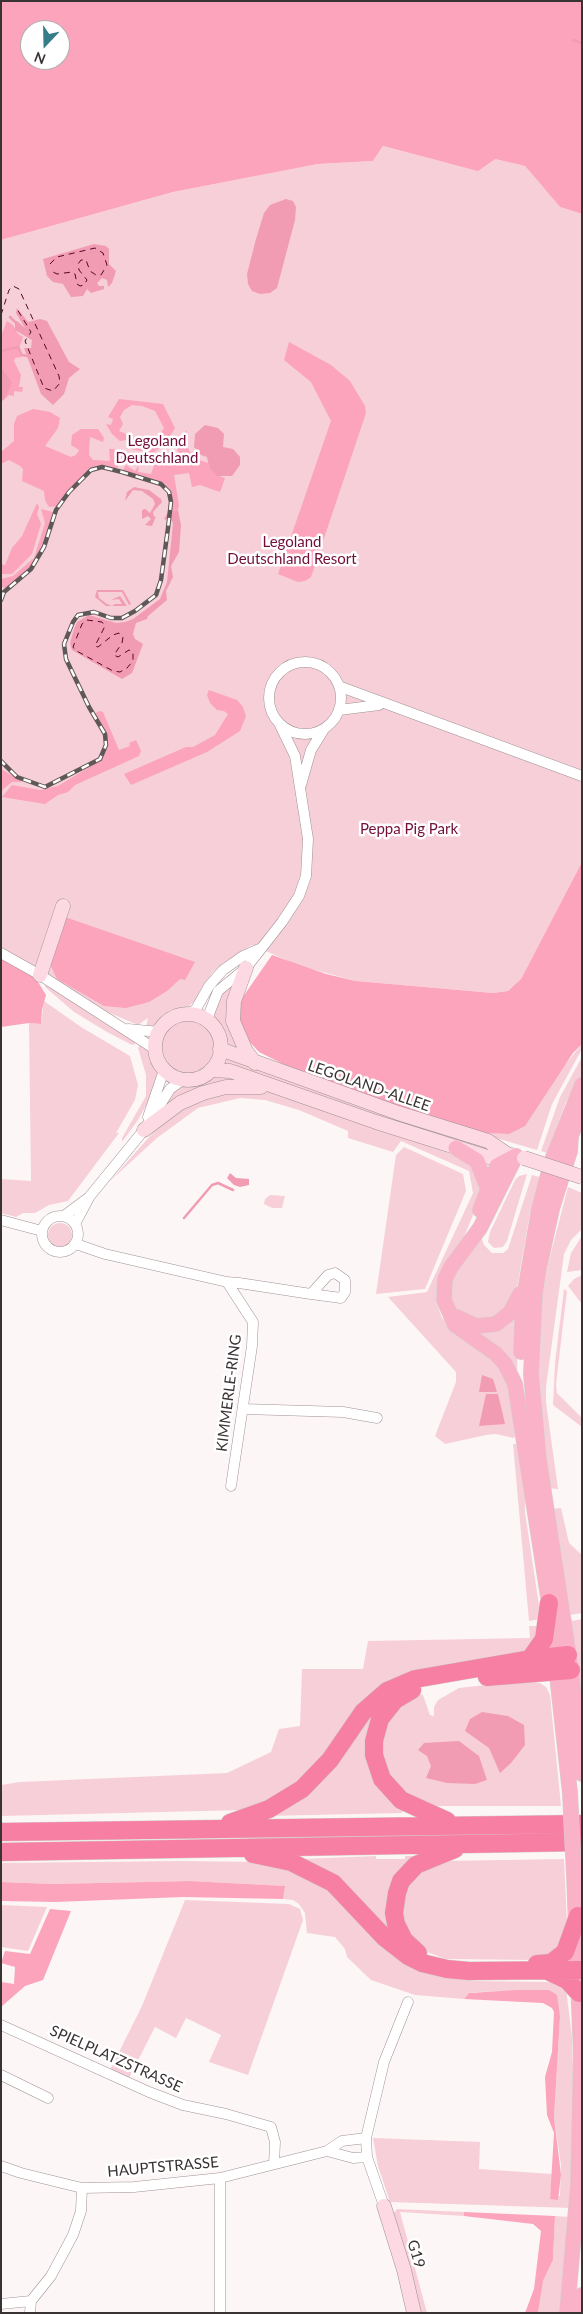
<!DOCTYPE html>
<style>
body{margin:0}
#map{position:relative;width:583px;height:2314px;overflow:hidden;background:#fdf6f7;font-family:Lato,sans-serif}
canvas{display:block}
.frame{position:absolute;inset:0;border:2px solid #3a3334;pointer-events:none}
.north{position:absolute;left:20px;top:20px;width:50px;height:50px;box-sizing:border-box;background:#fff;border:1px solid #b0adae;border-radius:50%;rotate:201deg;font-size:14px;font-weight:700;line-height:20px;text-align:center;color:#3a3334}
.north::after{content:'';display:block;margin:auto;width:18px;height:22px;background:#377c89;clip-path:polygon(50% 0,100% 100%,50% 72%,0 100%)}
</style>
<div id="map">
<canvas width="583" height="2314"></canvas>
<div class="frame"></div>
<div class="north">N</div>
</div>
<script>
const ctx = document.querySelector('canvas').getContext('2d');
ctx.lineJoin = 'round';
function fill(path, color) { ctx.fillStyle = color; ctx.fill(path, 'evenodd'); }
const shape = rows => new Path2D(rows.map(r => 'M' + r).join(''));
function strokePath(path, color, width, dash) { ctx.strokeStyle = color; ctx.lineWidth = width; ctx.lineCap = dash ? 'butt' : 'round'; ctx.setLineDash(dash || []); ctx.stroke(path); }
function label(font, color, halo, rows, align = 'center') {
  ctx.font = font + ' Lato,sans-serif'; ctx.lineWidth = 5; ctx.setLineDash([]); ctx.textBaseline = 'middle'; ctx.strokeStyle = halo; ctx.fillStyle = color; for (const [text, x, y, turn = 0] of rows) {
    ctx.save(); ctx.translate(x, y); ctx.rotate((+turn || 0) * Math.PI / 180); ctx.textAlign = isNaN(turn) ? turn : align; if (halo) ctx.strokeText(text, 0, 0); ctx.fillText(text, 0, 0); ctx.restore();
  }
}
fill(shape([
 [383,146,448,163,495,159,525,166,560,207,582,214,582,862,521,979,508,991,493,993,356,981,300,966,252,945,223,963,213,972,200,990,196,1000,189,1006,169,1013,153,1026,146,1027,148,1018,138,1025,105,1011,1,949,1,240,173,192,318,164,373,161],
 [234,978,242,1051,228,1049,213,1013,218,997],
 [46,983,116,1030,137,1040,135,1044,132,1045,107,1032,74,1012,45,987],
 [44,1001,81,1027,130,1056,138,1085,135,1100,116,1133,119,1133,68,1201,49,1205,35,1213,23,1213,16,1217,1,1213,1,1179,31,1181,29,1023,41,1024],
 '161 1047a27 27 0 1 1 54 0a27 27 0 1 1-54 0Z',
 [141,1043,146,1047,158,1075,153,1093,138,1120,122,1142,122,1138,146,1096,146,1075,138,1048],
 [582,1044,582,1049,552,1104,537,1150,479,1133,509,1134],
 [224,1057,489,1146,496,1154,220,1067],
 [582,1057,582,1075,566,1102,547,1153,541,1151,560,1097],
 [218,1075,248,1078,165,1110,163,1104,179,1086,200,1083],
 [246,1088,279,1092,468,1160,480,1177,481,1196,461,1244,439,1275,436,1301,442,1318,452,1329,493,1357,510,1378,518,1435,513,1438,496,1434,486,1435,445,1444,435,1436,456,1382,456,1372,388,1297,427,1292,473,1193,469,1171,401,1141,393,1152,348,1138,348,1131,299,1110,265,1100,240,1098,198,1108,157,1138,110,1181,159,1126,194,1100],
 [404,1147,463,1174,466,1191,425,1289,376,1294,396,1155],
 [527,1174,507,1241,503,1247,494,1248,488,1242,490,1232,515,1180,519,1176],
 [532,1175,540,1177,530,1213,516,1294,507,1312,481,1323,455,1310,451,1303,450,1284,456,1270,481,1236,484,1245,492,1253,503,1253,508,1249],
 [568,1187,582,1193,582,1229,571,1240,564,1254,546,1387,546,1402,558,1489,548,1488,536,1385,542,1297,548,1264],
 [270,1195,285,1196,282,1208,272,1208,264,1204,265,1199],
 '48 1235a12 12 0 1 1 24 0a12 12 0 1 1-24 0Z',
 [582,1236,582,1270,567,1272,571,1253],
 [582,1275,582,1304,568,1286,574,1279],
 [564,1289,567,1291,556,1384,557,1393,582,1418,582,1427,553,1405,555,1363],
 [515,1313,518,1330,517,1377,470,1329],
 [513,1444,516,1444,521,1458,525,1485,525,1512,541,1619,529,1621],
 [561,1508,569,1543,582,1555,582,1613,570,1615,572,1621,582,1619,582,1714,551,1509],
 [529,1626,541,1626,524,1655,442,1669,432,1667,416,1675,318,1762,298,1784,277,1798,243,1810,1,1816,1,1785,20,1782,227,1773,271,1752,279,1729,300,1726,302,1669,363,1669,368,1641,530,1638],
 [521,1681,540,1683,546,1687,550,1695,561,1806,425,1806,393,1788,378,1753,391,1709,419,1693,423,1695,430,1715,434,1716,434,1707,438,1700,459,1688],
 [382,1702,371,1731,404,1808,402,1813,266,1816],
 [376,1856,376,1859,405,1859,405,1856,420,1856,406,1865,396,1940,302,1859],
 [564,1859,567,1922,556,1954,535,1960,445,1959,420,1949,405,1932,400,1892,415,1870,442,1861],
 [180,1861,264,1862,301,1871,452,1977,477,1981,554,1982,566,1989,572,2037,575,2128,571,2208,390,2202,378,2166,373,2138,480,2142,479,2169,552,2174,550,2198,560,2196,561,2165,554,2117,560,2017,549,1990,476,1992,469,1993,464,1999,415,1995,371,1980,347,1957,345,1949,335,1937,307,1933,305,1913,299,1904,293,1900,283,1899,284,1886,190,1881,53,1884,1,1882,1,1863],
 [185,1900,289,1904,300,1909,303,1920,248,2075,209,2062,221,2035,186,2018,176,2038,155,2027,129,2078,110,2070,142,2006],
 [1,1905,47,1907,28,1951,1,1947],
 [397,2209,464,2212,464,2216,400,2212,427,2313,421,2313,393,2214],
 [555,2216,570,2217,561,2313,538,2313,543,2281,553,2260]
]), '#f7cfd8');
fill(shape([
 [1,1,582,1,582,214,560,207,525,166,495,159,478,171,383,146,373,161,318,164,173,192,1,240],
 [30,30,60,30,60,60,30,60],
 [7,321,13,325,18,334,23,337,19,349,22,357,15,358,14,361,21,375,19,387,23,387,22,392,14,391,14,396,9,395,1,402,8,380,1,374,1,336],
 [289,342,331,365,350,381,365,406,366,413,311,577,305,581,298,582,278,574,331,421,311,382,284,360],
 [119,399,163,404,175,428,164,446,152,453,130,449,142,436,150,442,156,440,164,428,155,411,142,406,132,405,124,410,120,417,123,424,119,431,126,434,126,440,120,441,112,434,106,424,111,425,113,419,108,417],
 [33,409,50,412,60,418,58,428,45,446,71,457,76,455,79,450,71,445,72,435,81,429,98,429,104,438,103,442,90,437,89,455,93,460,110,461,109,449,114,449,121,455,121,462,114,472,99,469,92,472,64,500,62,506,49,507,45,500,44,491,22,481,23,469,20,466,9,460,1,464,1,452,14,441,14,424,17,416],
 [187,430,185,442,191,454,196,459,208,463,209,467,221,477,225,478,220,492,200,485,192,487,189,473,174,475,179,505,178,510,172,511,171,493,165,484,122,471,126,465,135,471,139,465,138,472,151,474,155,463,169,462,169,451,171,450,173,454,178,453,176,442],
 [37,503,39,507,37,514,41,524,32,554,12,574,1,574,1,564,5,565,12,548,22,536],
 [41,509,53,512,42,549,26,574,7,588,1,587,1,579,13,576,34,558,45,523],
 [209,690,237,700,243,707,246,716,240,731,207,752,131,785,124,774,186,747,193,747,215,735,228,714,224,711,217,710,210,703,207,695],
 [99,711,103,712,119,750,130,746,129,743,136,740,141,751,139,756,75,785,68,792,58,795,45,804,2,797,12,785,40,790,58,786,101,760,108,747,108,741,94,714],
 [1,769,22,781,21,782,12,782,1,791],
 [582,862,582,1044,573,1053,525,1126,509,1134,479,1133,385,1104,287,1066,259,1052,247,1039,241,1027,239,1014,240,1001,272,955,326,974,356,981,493,993,508,991,521,979],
 [65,917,195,962,185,980,180,979,167,991,149,1002,126,1008,104,1006,57,979,50,964],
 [1,958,35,977,46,995,42,1010,41,1024,29,1023,1,1027],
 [190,1881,285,1886,283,1899,183,1897,55,1902,1,1901,1,1882,53,1884],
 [50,1909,71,1911,43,1980,25,1986,1,2007,1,1982,14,1984,15,1967,1,1963,5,1951,30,1954],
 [517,1990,549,1990,557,1995,560,2017,554,2117,561,2175,558,2200,550,2199,554,2133,547,2115,545,2077,552,2052,554,2012,552,2008,543,2003,464,1999,469,1993],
 [464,2212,555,2216,553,2260,543,2281,538,2313,525,2313,534,2289,541,2231,533,2224,464,2216]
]), '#fba4bc');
fill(shape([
 [286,199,293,201,296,207,295,220,277,288,270,293,260,294,252,291,248,284,247,274,256,239,264,213,270,205],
 [94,244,106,246,109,249,109,264,116,271,112,283,108,287,107,280,102,278,97,283,99,286,104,286,104,289,91,293,87,289,83,296,71,297,63,284,53,282,47,276,43,259],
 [17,308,28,322,40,319,47,321,69,362,80,369,69,378,64,394,53,405,41,394,24,348,31,348,32,340,15,330,15,322,17,321,25,328,16,313],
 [205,425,218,428,224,434,223,447,233,449,240,457,240,465,232,476,217,476,209,467,207,457,201,455,194,447,195,434],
 [134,487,149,490,161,499,162,502,153,512,154,517,156,516,152,526,145,525,151,519,148,516,142,519,142,510,145,509,150,513,155,504,153,499,142,491,133,490,125,501,127,492],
 [178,510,181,525,179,552,171,566,173,577,166,591,167,600,148,616,147,619,136,623,133,634,135,639,143,644,132,673,122,679,72,650,70,643,74,629,77,622,89,615,116,623,125,622,133,619,160,599,167,582,173,524,172,521,164,519,168,512],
 [97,590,123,590,131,604,129,605,122,592,98,592,99,598,107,604,112,606,115,604,122,604,119,599,111,600,120,596,127,606,106,606,95,597],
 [230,1173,236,1178,249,1179,249,1185,240,1187,234,1185,227,1178],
 [482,1375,493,1379,497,1392,479,1392],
 [486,1394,498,1394,505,1424,479,1426],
 [482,1712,508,1716,524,1725,525,1745,511,1763,500,1773,489,1748,465,1731,470,1719],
 [459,1741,479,1756,487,1780,475,1784,447,1783,426,1778,431,1766,427,1756,418,1750,424,1743]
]), '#f29cb3');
strokePath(shape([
 [573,40,582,43],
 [10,317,15,322],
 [1,351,18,347,22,355,28,356],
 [184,1218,212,1185,218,1183,233,1190]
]), '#f29cb3', 2.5);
strokePath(shape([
 [1,375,7,383,1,396]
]), '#f29cb3', 9);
strokePath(shape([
 [50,264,57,257,95,248,103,253,107,265,101,275,96,275,90,271,86,260,81,260,78,264,79,270,87,280,84,285,80,286,77,284,75,274,72,272,57,274,53,272],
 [1,315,9,290,13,286,19,289,59,376,60,383,53,391,44,388,25,341,31,332,17,309],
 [87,620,102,622,105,626,95,646,98,647,113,635,119,633,123,637,122,643,114,655,118,657,129,650,133,652,133,661,127,668,120,672,113,671,75,650,73,647,82,624,87,620]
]), '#540728', 1, [6, 5]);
const street = shape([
 '269 698a36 36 0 1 1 72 0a36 36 0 1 1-72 0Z',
 [341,687,582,776],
 [339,710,379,705],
 [301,785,311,750,324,729],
 [1,953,40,975,155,1049],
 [189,1014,196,1009,209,986,223,970,243,956,259,949],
 [209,1022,209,1014,218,991,246,968,282,922,299,896,306,876,308,839,295,756,280,725],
 [128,1029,159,1032],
 [148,1117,164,1070],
 '42 1234a18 18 0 1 1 36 0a18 18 0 1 1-36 0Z',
 [64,1216,88,1198],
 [1,1220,42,1231],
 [75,1224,90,1196,144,1130,170,1089,182,1080],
 [76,1244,105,1254,227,1282,253,1322,252,1346,231,1486],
 [227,1282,239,1283,311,1294,341,1298,345,1292,345,1280,335,1273,328,1275,311,1294],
 [243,1409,343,1412,377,1418],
 [1,2025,149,2092,183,2105,226,2114,271,2127,275,2142,274,2164],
 [1,2075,48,2098],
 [327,2151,353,2158,367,2157],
 [1,2166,21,2173,82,2188,134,2187,220,2178,327,2151,342,2141,366,2138],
 [384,2206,367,2157,366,2138,384,2062,408,2002],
 [1,2304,31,2301],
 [30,2313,31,2301,51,2276,73,2235,81,2211,82,2188],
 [220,2313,220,2178]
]);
const secondary = shape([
 [246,968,234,1001,233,1021,246,1051,255,1063],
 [40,975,63,906],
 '155 1047a33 33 0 1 1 66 0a33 33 0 1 1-66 0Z',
 [220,1049,398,1113,488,1141,507,1154],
 [211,1070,230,1071,376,1122,484,1156,493,1158,507,1154,516,1156],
 [144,1130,180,1103,203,1093,226,1087,261,1087],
 [384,2206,404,2270,414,2313]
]);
const primary = shape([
 [582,1107,571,1136,570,1151,552,1209,539,1268,535,1293,531,1374,539,1460,571,1670,582,1774],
 [456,1148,477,1161,488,1189],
 [516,1156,480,1228,451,1267,445,1279,444,1300,455,1325,496,1354,505,1364,515,1384,549,1603,570,1793],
 [480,1210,497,1166,516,1156],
 [457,1317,476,1326,496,1324,510,1313,520,1294],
 [521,1352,523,1303,539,1209,552,1160,582,1085],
 [567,2313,578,2185,581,2056,574,1874],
 [580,2313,582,2295]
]);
const highway = shape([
 [530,1659,544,1639,549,1603],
 [487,1677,571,1670],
 [412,1690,395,1700,380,1719,374,1741,374,1755,382,1779,401,1800,447,1821],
 [230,1823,269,1809,302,1789,330,1760,363,1712,387,1691,415,1679,530,1659,568,1655],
 [1,1832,582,1824],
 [1,1852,582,1842],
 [253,1854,291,1862,333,1883,385,1938,408,1956,422,1963,447,1969,469,1971,582,1970],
 [418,1953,404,1940,396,1924,394,1913,397,1893,401,1881,416,1865,455,1849],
 [537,1964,551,1963,565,1952,578,1916],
 [548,1971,567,1980,579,1993]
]);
strokePath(street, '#a09194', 11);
strokePath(secondary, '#a09194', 15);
strokePath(primary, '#d4d2d2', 16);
strokePath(highway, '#d4d2d2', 19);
strokePath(street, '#fff', 10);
strokePath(secondary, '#fdd9e3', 14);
strokePath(primary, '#fab2c8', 15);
strokePath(highway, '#f77fa3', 18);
const rail = shape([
 [1,600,4,592,31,569,44,547,56,510,69,492,91,470,102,467,122,472,161,484,169,492,171,502,168,528,161,580,156,595,135,611,122,618,111,618,94,612,78,615,73,622,64,644,66,659,89,707,105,734,106,745,100,759,45,787,17,777,1,761]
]);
strokePath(rail, '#5f5859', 4.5);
strokePath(rail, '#fff', 2.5, [8]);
const secondaryBridge = shape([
 [524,1158,582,1177]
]);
const primaryBridge = shape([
 [570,1793,574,1874]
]);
strokePath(secondaryBridge, '#a09194', 15, []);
strokePath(primaryBridge, '#d4d2d2', 16, []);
strokePath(secondaryBridge, '#fdd9e3', 14);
strokePath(primaryBridge, '#fab2c8', 15);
label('15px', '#730e39', '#fff', [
 ["Legoland",157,441],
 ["Deutschland",157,458],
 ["Legoland",292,542],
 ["Deutschland Resort",292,559],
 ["Peppa Pig Park",409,829]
]);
label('15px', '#3a3334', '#fff', [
 ["LEGOLAND-ALLEE",369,1086,19],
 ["KIMMERLE-RING",229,1393,-83],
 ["SPIELPLATZSTRASSE",116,2059,24],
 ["HAUPTSTRASSE",163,2167,-5],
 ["G19",416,2254,73]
]);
</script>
